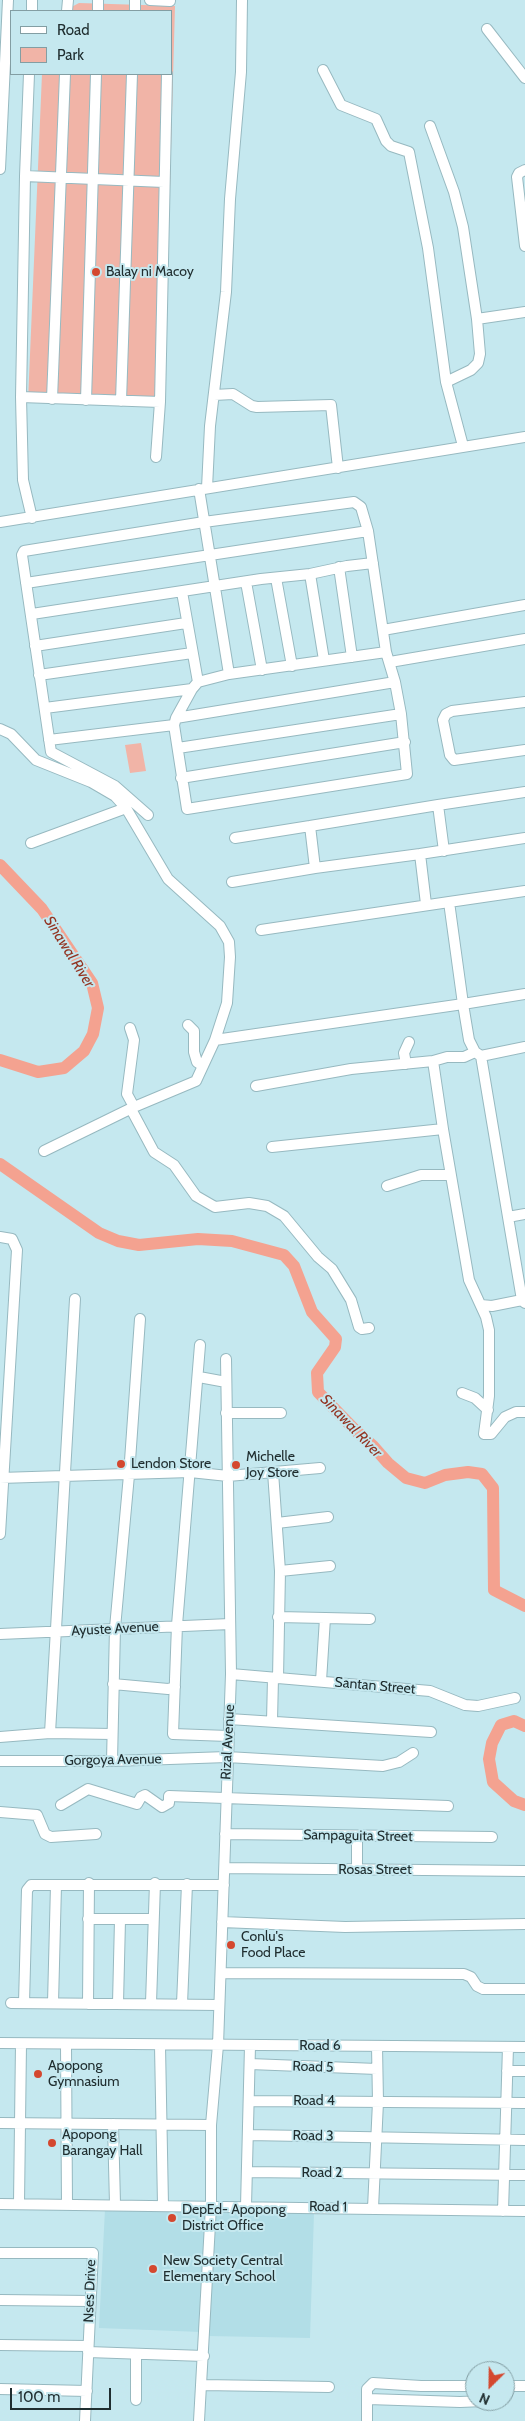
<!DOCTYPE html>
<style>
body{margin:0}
#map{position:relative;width:525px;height:2421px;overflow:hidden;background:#c5e8ef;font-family:Cabin,sans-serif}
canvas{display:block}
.legend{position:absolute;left:10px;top:10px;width:162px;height:65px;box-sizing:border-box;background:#c5e8ef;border:1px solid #839ea3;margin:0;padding:6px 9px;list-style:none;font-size:15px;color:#202e30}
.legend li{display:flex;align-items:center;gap:10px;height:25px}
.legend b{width:25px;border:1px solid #839ea3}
.north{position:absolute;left:465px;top:2361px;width:50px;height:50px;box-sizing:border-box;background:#c5e8ef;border:1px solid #839ea3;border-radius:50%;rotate:203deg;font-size:14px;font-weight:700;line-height:20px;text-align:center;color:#202e30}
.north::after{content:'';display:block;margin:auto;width:18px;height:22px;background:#d4482f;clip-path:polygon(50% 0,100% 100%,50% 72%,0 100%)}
.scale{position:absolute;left:10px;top:2388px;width:101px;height:22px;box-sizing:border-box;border:2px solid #202e30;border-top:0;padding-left:6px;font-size:15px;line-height:18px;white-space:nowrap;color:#202e30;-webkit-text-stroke:4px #c5e8ef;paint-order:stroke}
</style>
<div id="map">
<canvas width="525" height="2421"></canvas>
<ul class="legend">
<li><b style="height:6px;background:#fff"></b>Road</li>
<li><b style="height:14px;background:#f1b4a7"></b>Park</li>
</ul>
<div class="north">N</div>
<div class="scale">100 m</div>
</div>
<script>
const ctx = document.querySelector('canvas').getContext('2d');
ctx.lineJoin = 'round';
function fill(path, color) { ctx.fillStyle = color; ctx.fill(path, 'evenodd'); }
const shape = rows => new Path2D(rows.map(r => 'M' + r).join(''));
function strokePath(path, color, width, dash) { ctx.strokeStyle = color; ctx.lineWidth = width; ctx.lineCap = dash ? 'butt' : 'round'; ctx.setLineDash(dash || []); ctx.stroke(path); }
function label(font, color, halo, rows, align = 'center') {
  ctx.font = font + ' Cabin,sans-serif'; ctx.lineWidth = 4; ctx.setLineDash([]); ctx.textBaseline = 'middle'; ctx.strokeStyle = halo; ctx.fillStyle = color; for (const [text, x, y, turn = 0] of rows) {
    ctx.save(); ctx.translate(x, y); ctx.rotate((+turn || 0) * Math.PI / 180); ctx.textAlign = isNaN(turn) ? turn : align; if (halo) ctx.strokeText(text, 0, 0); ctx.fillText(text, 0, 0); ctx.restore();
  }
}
fill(shape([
 [105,2209,206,2211,201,2332,99,2328],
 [216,2211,314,2213,310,2338,208,2336]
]), '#b2dee7');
fill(shape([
 [79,3,175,6,164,407,28,401,42,74,171,74,171,11,64,11],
 [141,743,146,771,130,773,125,745]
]), '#f1b4a7');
strokePath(shape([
 [0,865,42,909,92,983,98,1008,93,1034,84,1051,64,1068,38,1072,0,1060],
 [0,1164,99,1233,118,1241,139,1245,198,1239,232,1241,284,1255,294,1266,312,1312,336,1339,335,1347,317,1373,318,1392,355,1430,373,1446,388,1463,406,1478,425,1483,445,1475,468,1472,482,1474,493,1488,494,1590,525,1606],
 [525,1726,514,1721,501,1725,492,1743,489,1759,493,1782,514,1801,525,1805]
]), '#f4a290', 12);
const minor = shape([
 [150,0,170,1],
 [32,11,32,0],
 [67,11,68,0],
 [98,11,98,0],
 [135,11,135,0],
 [487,29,525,78],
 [323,70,341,105,376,119,386,141,391,146,409,152,428,248,446,382],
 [29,74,25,176,21,397,23,480,32,518],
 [430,126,454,192,463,227,477,319,480,354,478,363,471,370,446,382,463,446],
 [0,169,8,0],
 [525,170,519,173,517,177,525,246],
 [25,176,164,182],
 [477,319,525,312],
 [214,395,233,394,252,406,257,407,331,405,338,468],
 [21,397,160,402],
 [52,399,65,74],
 [86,400,96,74],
 [121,401,132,74],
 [156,457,160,402,167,74],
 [207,488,210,426,226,292,230,199,241,72,242,0],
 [199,489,229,674],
 [0,522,525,437],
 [339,567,352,657],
 [310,574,324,660],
 [276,578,292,666],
 [246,582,262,670],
 [26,583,368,531],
 [182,592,198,682],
 [32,614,261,579,310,574,347,566,373,563],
 [383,630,525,605],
 [35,646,186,623],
 [390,662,525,639],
 [39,675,192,653],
 [192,689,198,682,229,674,386,652],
 [525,702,452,711,446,714,443,720,450,755,454,760,525,750],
 [45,708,192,689,176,718],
 [0,729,11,734,36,760,91,782,115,796,126,808,168,879,220,926,229,942,230,957,227,1003,215,1040,196,1081,134,1107,44,1151],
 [49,740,174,725],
 [178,748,401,714],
 [181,778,405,742],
 [148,815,115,786,51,752,22,555,24,551,204,522,354,502,361,507,368,531,386,652,395,682,401,714,407,774,187,809,174,725,176,718,395,682],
 [235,838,310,826],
 [31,843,126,808],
 [444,851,438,805,525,792],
 [420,854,525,838],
 [315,868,310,826,438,805],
 [232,882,315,868,420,854,426,904],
 [261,930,449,902],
 [525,994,463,1004,469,1040,475,1052,481,1056,525,1047],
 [188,1025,194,1031,194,1052,197,1062,203,1066],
 [130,1028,134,1040,127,1094,134,1107],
 [215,1040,463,1004,449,902,525,891],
 [481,1056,508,1217,522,1300,525,1303],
 [406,1064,404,1053,409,1042],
 [256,1086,351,1069,433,1061],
 [131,1109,154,1152,174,1165,196,1196,215,1207,249,1203,267,1206,284,1216,318,1257,332,1269,351,1300,359,1327,362,1329,369,1328],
 [443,1129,433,1061,447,1057,464,1057,475,1052],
 [272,1147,443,1129,469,1280,486,1317,489,1330,489,1396,484,1434,491,1434,505,1417,516,1412,525,1412],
 [387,1186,421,1175,450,1175],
 [508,1217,525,1214],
 [0,1237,12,1239,17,1250,0,1534],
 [481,1305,492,1306,522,1300],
 [200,1345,177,1625,173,1734,228,1736],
 [199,1377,226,1382],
 [462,1393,475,1398,488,1410],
 [226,1413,281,1413],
 [273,1472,280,1571,278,1678],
 [0,1478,190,1472,228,1476,320,1468],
 [277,1523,328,1517],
 [280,1571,330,1566],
 [278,1617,325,1618,321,1681],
 [325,1618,370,1619],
 [0,1634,230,1624],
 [231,1674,430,1691,465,1705,478,1706,515,1698],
 [113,1684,168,1689,175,1687],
 [229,1719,431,1732],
 [272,1721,273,1678],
 [50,1733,75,1299],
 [0,1737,50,1733,112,1734],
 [0,1761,112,1761,227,1757,383,1766,399,1762,413,1753],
 [112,1761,115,1628,129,1475,140,1319],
 [61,1805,88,1789,137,1804,141,1797,145,1795,162,1807,169,1803,169,1796,448,1806],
 [0,1812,37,1815,45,1834,51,1837,96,1834],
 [225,1834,492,1837],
 [225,1868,525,1871],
 [357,1870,357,1836],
 [88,1919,152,1919],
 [222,1922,345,1927,525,1924],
 [221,1973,464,1974,471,1977,477,1986,483,1989,525,1989],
 [11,2003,219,2005],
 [24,2003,27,1890,31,1885,224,1885],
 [53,2003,56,1885],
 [118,2003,120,1920],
 [151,2003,155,1883],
 [88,2004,89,1883],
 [182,2004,187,1884],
 [0,2043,525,2047],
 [66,2045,67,2205],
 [160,2046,163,2205],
 [250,2064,377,2069],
 [507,2071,525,2071],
 [249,2101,525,2103],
 [0,2123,211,2125],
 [113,2124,115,2204],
 [248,2135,525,2140],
 [247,2172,525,2175],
 [19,2203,21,2044],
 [0,2204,525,2211],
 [246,2206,250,2046],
 [373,2208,378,2102,377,2046],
 [503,2211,508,2047],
 [0,2253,93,2253,85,2421],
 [0,2300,90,2301],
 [0,2345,88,2346],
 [88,2352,204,2356],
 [202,2385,329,2387],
 [505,2386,525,2386],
 [0,2389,87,2391],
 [505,2397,507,2386],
 [368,2399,460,2402,484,2401],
 [136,2400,136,2354],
 [199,2421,211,2206,211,2125,218,2045,231,1674,226,1359],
 [367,2421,367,2389,373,2383,421,2386,475,2386]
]);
strokePath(minor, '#97b9c0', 12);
strokePath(minor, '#fff', 10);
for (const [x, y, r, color] of [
 [96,272,5,"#d4482f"],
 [121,1464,5,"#d4482f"],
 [236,1465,5,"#d4482f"],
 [231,1945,5,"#d4482f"],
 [38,2074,5,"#d4482f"],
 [52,2143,5,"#d4482f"],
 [172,2218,5,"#d4482f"],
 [153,2269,5,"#d4482f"]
]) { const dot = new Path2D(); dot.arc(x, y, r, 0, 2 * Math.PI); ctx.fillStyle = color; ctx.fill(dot); strokePath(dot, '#c5e8ef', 2); }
label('14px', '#202e30', '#c5e8ef', [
 ["Balay ni Macoy",106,272],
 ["Michelle",246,1457],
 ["Joy Store",246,1473],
 ["Lendon Store",131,1464],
 ["Conlu's",241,1937],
 ["Food Place",241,1953],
 ["Apopong",48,2066],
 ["Gymnasium",48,2082],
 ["Apopong",62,2135],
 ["Barangay Hall",62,2151],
 ["DepEd- Apopong",182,2210],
 ["District Office",182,2226],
 ["New Society Central",163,2261],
 ["Elementary School",163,2277]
], 'left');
label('14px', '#202e30', '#c5e8ef', [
 ["Ayuste Avenue",115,1629,-3],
 ["Santan Street",375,1686,5],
 ["Rizal Avenue",228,1742,-87],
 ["Gorgoya Avenue",113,1760,-1],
 ["Sampaguita Street",358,1836,1],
 ["Rosas Street",375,1870],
 ["Road 6",320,2046],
 ["Road 5",313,2067,2],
 ["Road 4",314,2101],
 ["Road 3",313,2136,1],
 ["Road 2",322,2173],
 ["Road 1",328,2207,1],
 ["Nses Drive",90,2291,-88]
]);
label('italic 15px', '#923321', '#c5e8ef', [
 ["Sinawal River",69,952,58],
 ["Sinawal River",351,1426,46]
]);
</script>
